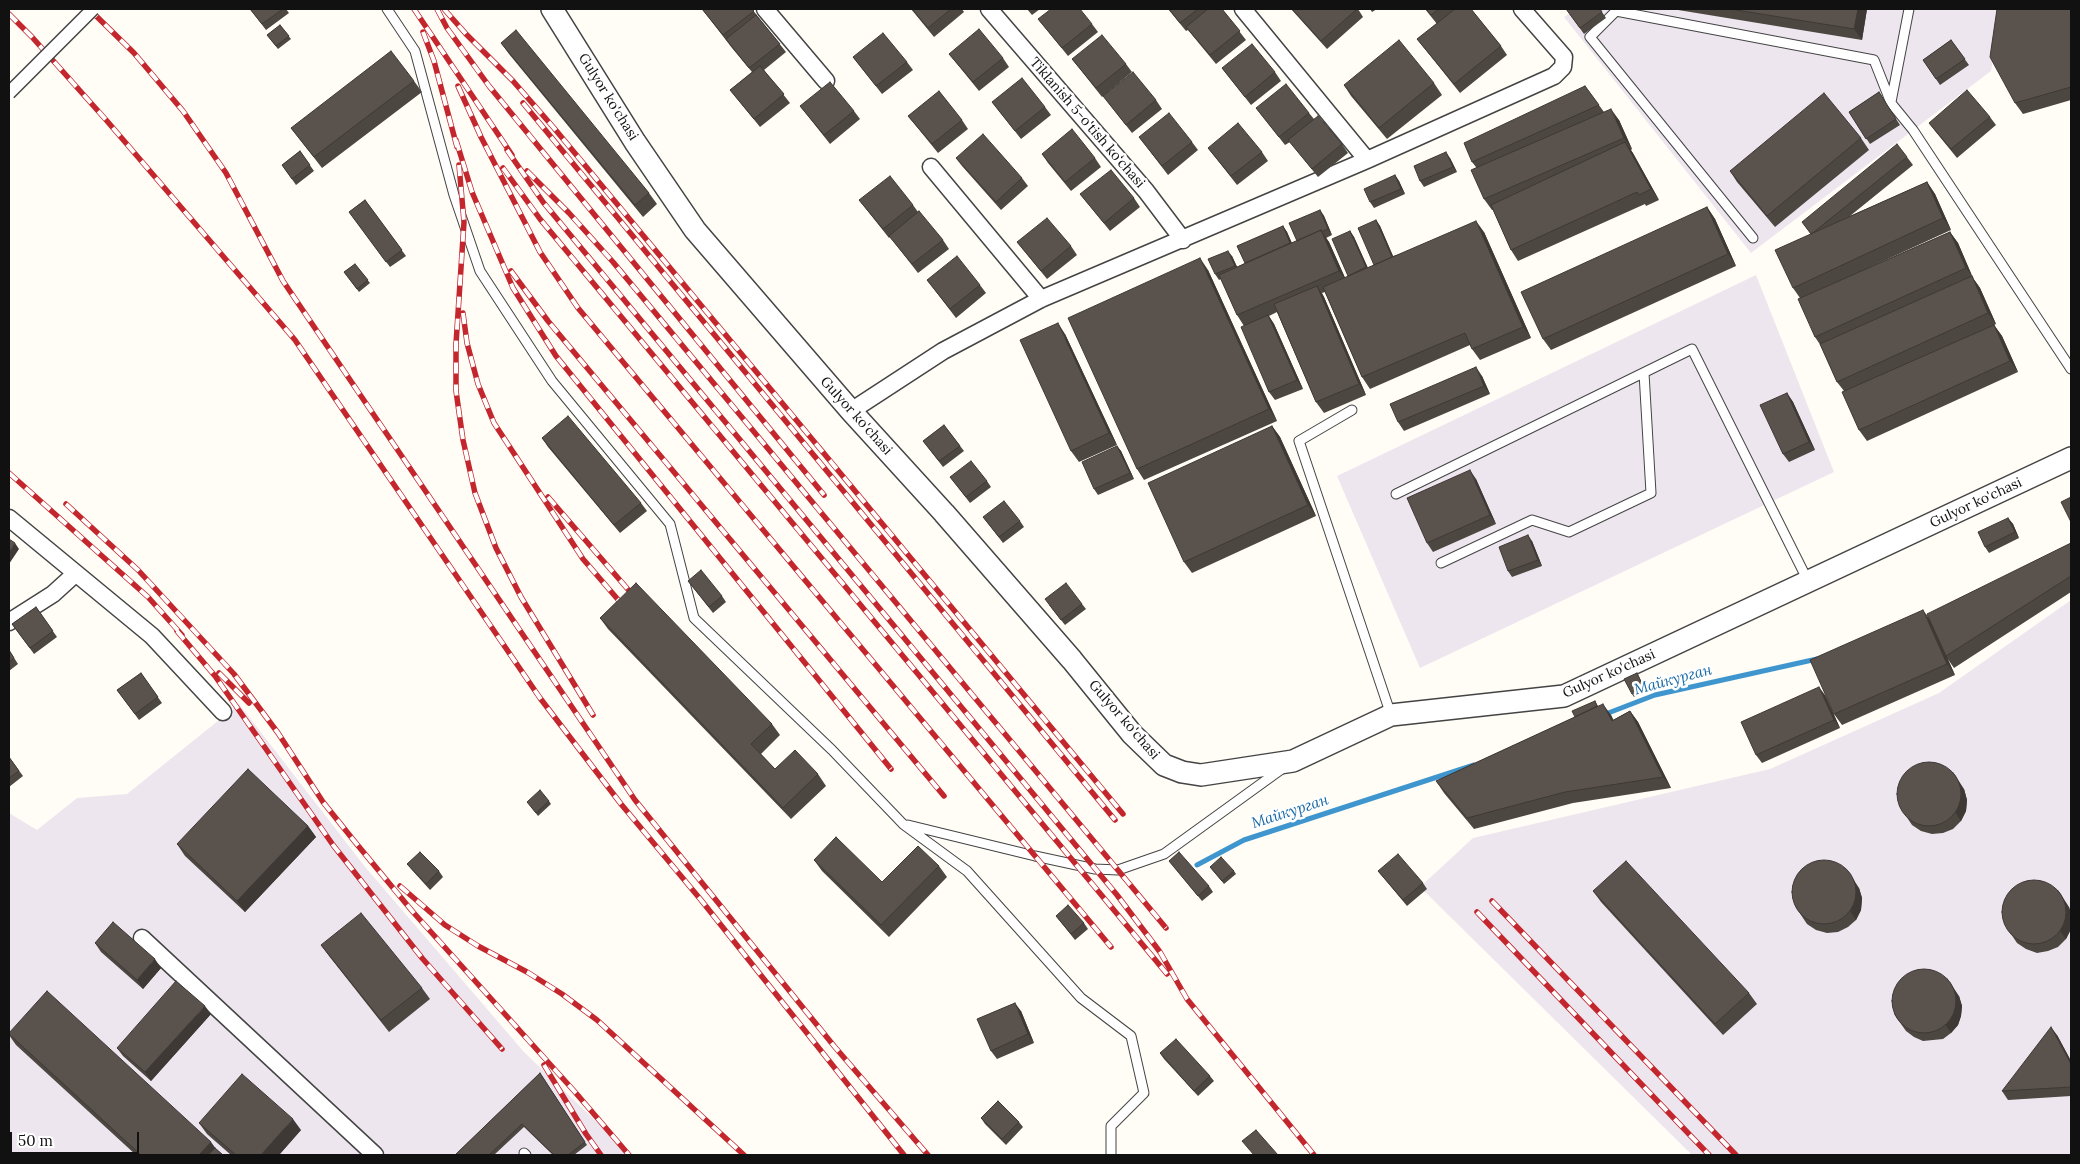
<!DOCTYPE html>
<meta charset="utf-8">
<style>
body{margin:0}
#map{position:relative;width:2080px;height:1164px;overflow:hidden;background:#fffdf5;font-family:Lora,serif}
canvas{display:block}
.frame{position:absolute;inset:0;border:10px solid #111;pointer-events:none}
.scale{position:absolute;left:10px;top:1132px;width:129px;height:22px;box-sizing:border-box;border:2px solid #111;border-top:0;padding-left:6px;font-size:15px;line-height:18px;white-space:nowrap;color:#111;-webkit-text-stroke:4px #fff;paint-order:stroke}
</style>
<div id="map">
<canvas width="2080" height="1164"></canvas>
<div class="frame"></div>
<div class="scale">50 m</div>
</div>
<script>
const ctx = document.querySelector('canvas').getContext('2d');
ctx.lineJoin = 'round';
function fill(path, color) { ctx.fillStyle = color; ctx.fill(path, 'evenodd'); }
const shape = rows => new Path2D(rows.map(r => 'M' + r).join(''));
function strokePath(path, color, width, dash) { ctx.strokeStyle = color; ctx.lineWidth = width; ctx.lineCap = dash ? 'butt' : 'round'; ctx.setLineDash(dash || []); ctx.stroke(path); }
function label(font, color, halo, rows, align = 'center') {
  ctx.font = font + ' Lora,serif'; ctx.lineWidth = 5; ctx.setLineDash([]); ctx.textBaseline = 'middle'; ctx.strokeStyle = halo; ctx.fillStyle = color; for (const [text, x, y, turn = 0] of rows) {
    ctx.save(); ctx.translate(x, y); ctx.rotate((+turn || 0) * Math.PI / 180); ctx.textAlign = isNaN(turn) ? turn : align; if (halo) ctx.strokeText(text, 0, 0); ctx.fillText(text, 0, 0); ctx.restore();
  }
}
fill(shape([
 [1576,9,2001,9,1991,71,1751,253,1564,17],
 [1756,275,1834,472,1420,668,1337,476],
 [2071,600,2071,1155,1692,1155,1420,887,1473,838,1770,769,1939,693],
 [239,704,366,868,524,1052,631,1155,9,1155,9,813,37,830,77,798,127,794]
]), '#eee6ef');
strokePath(shape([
 [1603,715,1655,695,1817,659],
 [1197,865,1244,840,1474,765]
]), '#3f96cf', 5);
const service = shape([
 [387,9,415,51,454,195,480,271,552,381,670,524,694,618,832,750,903,824,967,871,1081,998,1131,1036,1144,1093,1111,1126,1111,1155],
 [1891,102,1909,9],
 [1753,238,1590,37,1616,11,1874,60,1891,103,1913,130,2071,369],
 [1352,410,1299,441,1391,715],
 [1396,494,1692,349,1808,581],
 [1441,563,1532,520,1569,532,1651,493,1644,373],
 [908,825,1035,856,1095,869,1118,870,1164,854,1283,768],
 [524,1153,526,1155]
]);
const minor = shape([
 [765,9,826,81],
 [989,9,1146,191,1183,240],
 [1243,9,1367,160],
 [931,167,1041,299],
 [851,411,943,351,1041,299,1367,160,1554,76,1563,67,1564,57,1522,9],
 [9,518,152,636,223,712],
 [9,622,53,594,75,574],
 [142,938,375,1155]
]);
const tertiary = shape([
 [552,9,635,142,695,230,851,411,944,513,1072,660,1132,734,1164,765,1182,772,1201,775,1293,761,1391,715,1564,696,2071,458]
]);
strokePath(service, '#444', 11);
strokePath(minor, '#444', 19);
strokePath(tertiary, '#444', 24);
strokePath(service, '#fff', 9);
strokePath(minor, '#fff', 16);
strokePath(tertiary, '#fff', 21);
const rail = shape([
 [89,9,134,53,183,111,226,173,283,281,635,800,834,1046,928,1155],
 [414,9,512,155],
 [437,9,447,28,489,86,824,495],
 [444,9,466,34,513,81,554,128,1123,814],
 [9,14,32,37,107,121,295,340,540,698,621,804,701,900,904,1155],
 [423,32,434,61,457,147],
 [458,86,481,137,540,252,578,308,1111,947],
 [523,103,1115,820],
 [456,140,472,192,513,288,556,356,891,769],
 [507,150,543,202,1117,895,1160,952,1187,999,1314,1155],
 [459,165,464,222,456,344,456,391,463,440,475,493,496,548,521,597,593,715],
 [503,168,540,219,1167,974],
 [527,171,569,213,613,262,1166,928],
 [511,271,548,321,944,796],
 [463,313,467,343,478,384,494,423,583,559,627,610],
 [9,473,148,597,182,635],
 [548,497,638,601],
 [66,504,138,570,234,674,278,733,323,802,355,842,413,912,575,1092,629,1155],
 [177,631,215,676,333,845,422,958,502,1049],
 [219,673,249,703],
 [400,886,445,925,478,946,527,972,562,994,597,1020,744,1155],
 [1492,901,1736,1155],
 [1477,912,1709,1155],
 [544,1065,586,1134,601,1155]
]);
strokePath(rail, '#c4262e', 5.5);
strokePath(rail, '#fff', 4, [11]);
const pedestrianBridge = shape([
 [9,93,93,9]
]);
strokePath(pedestrianBridge, '#444', 15, []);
strokePath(pedestrianBridge, '#fff', 12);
fill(shape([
 [250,9,286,9,289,13,266,30],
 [702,9,752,9,786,52,764,70,790,103,760,127,730,90,752,72,732,48],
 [911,9,962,9,964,12,934,37],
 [1027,9,1040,9,1032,15],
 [1168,9,1222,9,1246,40,1216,64,1188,30,1186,31],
 [1291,9,1358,9,1363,17,1327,49],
 [1370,9,1377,9,1372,12],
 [1425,9,1471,9,1501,46,1507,55,1460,93,1417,39,1437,24],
 [1566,9,1600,9,1606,18,1584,34],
 [1672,9,1867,9,1862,40],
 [2071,9,2071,100,2023,114,2015,103],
 [1038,19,1092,24,1098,32,1068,56],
 [280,25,291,39,278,49,267,35],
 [1951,40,1969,65,1940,85,1923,60],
 [501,43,649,193,657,204,643,217,509,54],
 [949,54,1003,58,1009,67,979,91],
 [853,57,907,62,913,70,882,94],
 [1072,59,1126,64,1132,72,1102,97],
 [1222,68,1275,72,1281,81,1251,105],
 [414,81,422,92,322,168,291,128],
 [1434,83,1442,95,1387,139,1351,96,1344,85],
 [1585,86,1604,112,1619,120,1632,149,1631,150,1659,200,1646,206,1645,204,1518,261,1511,250,1493,210,1492,210,1484,199,1476,167,1472,162],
 [1879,92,1900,125,1870,144,1849,112],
 [1103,96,1156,100,1162,109,1132,133],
 [992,102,1045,107,1051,115,1021,139],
 [800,106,854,111,860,119,830,144],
 [1256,108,1309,113,1314,119,1342,144,1348,153,1318,177,1290,142,1285,145],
 [908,116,962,120,968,129,938,153],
 [1990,117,1996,125,1957,158,1935,131,1929,123],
 [1139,137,1192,142,1198,150,1168,175],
 [1861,138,1869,150,1775,227,1737,182,1730,171],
 [1208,148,1262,152,1268,161,1237,185],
 [300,151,314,171,296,185,282,165],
 [1042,154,1095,158,1101,167,1071,191,1048,163],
 [1907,157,1913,165,1850,216,1927,182,1935,194,1951,230,1866,269,1950,232,1958,243,1973,278,1980,288,1996,324,1994,325,2002,336,2018,372,1867,441,1859,430,1844,391,1837,382,1821,346,1815,337,1800,298,1793,288,1811,234,1802,222],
 [956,158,1022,178,1028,186,1001,210,962,166],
 [1450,158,1457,172,1424,187,1420,181],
 [1395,175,1399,181,1405,194,1374,208,1370,202],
 [1080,194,1134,198,1140,207,1110,231],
 [365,200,406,256,390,267,349,212],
 [859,200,913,205,918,212,943,240,949,249,918,273,890,237,889,238],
 [1707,207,1715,219,1736,266,1551,350,1543,339],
 [1320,210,1324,216,1332,235,1326,238,1329,242,1345,278,1348,276,1350,231,1354,237,1368,268,1374,265,1376,220,1380,226,1393,256,1484,232,1531,338,1480,360,1472,349,1470,345,1370,389,1362,377,1325,292,1322,293,1324,297,1366,395,1324,413,1316,402,1277,312,1269,316,1274,324,1303,389,1275,400,1269,392,1244,326,1237,315,1221,279,1219,280,1215,274,1232,256,1237,267,1245,263,1237,246,1283,226,1287,232,1292,243,1297,241],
 [1017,242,1071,246,1077,255,1047,279],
 [355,264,370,283,359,292,344,272],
 [1208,270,1277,421,1144,480,1137,469],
 [927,280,980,285,986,293,956,318],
 [1065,334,1117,445,1079,462,1071,451],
 [1482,376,1490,394,1404,431,1398,422],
 [1787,393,1793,402,1815,450,1789,462,1783,454],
 [944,425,964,451,943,467,923,441],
 [1272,426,1280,437,1316,516,1192,573,1184,562],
 [542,438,641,503,647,511,620,533,548,447],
 [1117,446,1121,451,1134,479,1098,495,1094,489],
 [950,477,987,481,991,487,970,503],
 [1476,479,1496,524,1433,552,1427,543],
 [983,517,1020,521,1024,527,1003,543],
 [2008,518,2013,524,2019,538,1989,553,1985,547],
 [1532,541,1542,566,1512,577,1508,571],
 [2071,543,2071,592,1954,668,1947,658,1955,675,1842,725,1834,714,1929,619],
 [688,581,722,596,726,602,713,613],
 [1082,604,1086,609,1065,625,1049,605],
 [36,607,57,637,34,654,12,624],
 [600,618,772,724,780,735,761,754,775,769,818,774,826,786,791,819,608,629],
 [9,650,18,664,9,671],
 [141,673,162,703,139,720,117,690],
 [1637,673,1646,691,1634,697,1632,694],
 [1825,695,1840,728,1762,763,1756,755],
 [1595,701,1598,706,1611,715,1613,720,1630,711,1638,722,1671,788,1573,803,1474,829,1444,793,1436,781,1575,717],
 [9,757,23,776,9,787],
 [1964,789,1967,800,1966,811,1961,821,1953,829,1943,833,1932,834,1921,831,1912,825,1900,807],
 [549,801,551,804,538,816,529,804],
 [308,826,316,837,245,912,185,856,177,844],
 [814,860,882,882,939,866,947,877,889,937,822,871],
 [1169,861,1209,886,1213,892,1202,901],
 [407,864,439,871,443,877,430,890,412,870],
 [1210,867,1234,871,1236,874,1224,884],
 [1378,871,1423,883,1427,889,1407,906],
 [1859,888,1862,898,1861,910,1856,920,1848,927,1838,932,1827,933,1816,930,1807,924,1795,906],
 [1593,891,1749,993,1757,1004,1723,1035,1601,902],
 [2069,907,2071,914,2071,929,2066,939,2058,947,2048,951,2037,953,2026,949,2017,943,2005,925],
 [1056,916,1084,923,1088,929,1075,940],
 [95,943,161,968,143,989,101,952],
 [321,945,422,988,430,999,389,1032,329,956],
 [1959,996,1962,1006,1961,1016,1958,1025,1951,1033,1943,1039,1923,1041,1914,1037,1906,1031,1894,1014],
 [1021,1011,1034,1043,997,1059,991,1051],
 [211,1014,151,1081,123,1056,117,1048],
 [9,1035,217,1150,223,1155,136,1155,16,1045],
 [2057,1035,2071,1061,2071,1096,2008,1100,2002,1091],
 [1160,1053,1210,1076,1214,1081,1198,1096,1164,1059],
 [540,1073,587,1145,574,1155,553,1155,524,1127,494,1155,455,1155],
 [981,1118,1019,1122,1023,1127,1006,1145,985,1124],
 [199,1123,301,1130,279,1155,231,1155,207,1134]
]), '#4d4742');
fill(shape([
 [1858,9,1867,9,1862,40,1854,29],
 [1611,109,1619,120,1632,149,1624,138],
 [1625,142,1633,153,1659,200,1651,189],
 [1446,152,1450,158,1457,172,1453,167],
 [1395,175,1399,181,1405,194,1401,189],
 [1927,182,1935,194,1951,230,1943,218],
 [1707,207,1715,219,1736,266,1728,254],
 [1320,210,1324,216,1332,235,1328,229],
 [1376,220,1380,226,1396,263,1392,257],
 [1476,221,1484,232,1531,338,1523,327],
 [1283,226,1287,232,1294,249,1290,243],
 [1321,230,1329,242,1347,282,1339,271],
 [1350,231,1354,237,1370,273,1366,267],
 [1950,232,1958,243,1973,278,1980,288,1996,324,1988,313,1973,277,1966,268],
 [1228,251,1232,256,1239,271,1235,266],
 [1200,258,1208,270,1277,421,1269,409],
 [1317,286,1324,297,1366,395,1359,384],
 [1268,315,1274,324,1303,389,1297,380],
 [1058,323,1065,334,1117,445,1109,433],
 [1994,325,2002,336,2018,372,2010,361],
 [1476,367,1482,376,1490,394,1484,386],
 [1787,393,1793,402,1815,450,1809,442],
 [1272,426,1280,437,1316,516,1308,505],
 [1117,446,1121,451,1134,479,1130,473],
 [1470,470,1476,479,1496,524,1490,515],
 [2008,518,2013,524,2019,538,2015,532],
 [1528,535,1532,541,1542,566,1538,560],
 [15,543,19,549,9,564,9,553],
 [1923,610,1931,621,1955,675,1947,664],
 [1819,687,1825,695,1840,728,1834,720],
 [1603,704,1611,715,1620,733,1612,721],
 [1630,711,1638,722,1671,788,1663,777],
 [1953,772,1964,789,1967,800,1966,811,1961,821,1955,812],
 [308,826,316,837,245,912,237,901],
 [1848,871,1859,888,1862,898,1861,910,1856,920,1850,911],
 [2058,890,2069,907,2071,914,2071,929,2066,939,2060,931],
 [155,959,161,968,143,989,137,980],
 [1947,978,1959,996,1962,1006,1961,1016,1958,1025,1951,1033,1945,1024],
 [1015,1003,1021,1011,1034,1043,1028,1034],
 [205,1006,211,1014,151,1081,145,1072],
 [2051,1027,2057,1035,2071,1061,2071,1064],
 [293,1119,301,1130,279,1155,261,1155],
 [211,1142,219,1153,217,1155,199,1155]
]), '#3f3936');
const building = shape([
 [250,9,283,9,262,24,250,9],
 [702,9,752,9,754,11,723,35,702,9],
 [912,9,951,9,928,28,912,9],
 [1051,9,1080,9,1092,24,1062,48,1038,19,1051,9],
 [1169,9,1198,9,1180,23,1169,9],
 [1208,9,1222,9,1240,31,1210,55,1186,27,1208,9],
 [1292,9,1357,9,1321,41,1292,9],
 [1426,9,1439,9,1431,15,1426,9],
 [1455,9,1471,9,1501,46,1454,84,1417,39,1455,9],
 [1566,9,1600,9,1602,12,1580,28,1566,9],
 [1730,9,1858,9,1854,29,1730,9],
 [1997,9,2071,9,2071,87,2015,103,1990,57,1997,9],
 [756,15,780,44,749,68,726,39,756,15],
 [280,25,289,36,276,46,267,35,280,25],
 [979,29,1003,58,973,82,949,54,979,29],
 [516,30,649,193,635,205,501,43,516,30],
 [883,33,907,62,876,86,853,57,883,33],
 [1102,35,1126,64,1096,88,1072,59,1102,35],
 [1399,40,1434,83,1379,128,1344,85,1399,40],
 [1951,40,1965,59,1936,79,1923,60,1951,40],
 [1252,44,1275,72,1245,97,1222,68,1252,44],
 [391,51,414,81,314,157,291,128,391,51],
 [760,66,784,94,754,119,730,90,760,66],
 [1133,72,1156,100,1126,125,1103,96,1133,72],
 [1022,78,1045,107,1015,131,992,102,1022,78],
 [830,82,854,111,824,135,800,106,830,82],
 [1286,84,1309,113,1279,137,1256,108,1286,84],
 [1585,86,1599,105,1472,162,1464,143,1585,86],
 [1967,90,1990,117,1951,149,1929,123,1967,90],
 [939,91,962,120,932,144,908,116,939,91],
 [1879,92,1896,119,1866,139,1849,112,1879,92],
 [1824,93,1861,138,1767,216,1730,171,1824,93],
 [1611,109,1624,138,1484,199,1471,170,1611,109],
 [1169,113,1192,142,1162,166,1139,137,1169,113],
 [1318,116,1342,144,1312,169,1288,140,1318,116],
 [1238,123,1262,152,1231,176,1208,148,1238,123],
 [1072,129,1095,158,1065,182,1042,154,1072,129],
 [983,134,1022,178,996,202,956,158,983,134],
 [1625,142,1651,189,1639,195,1637,192,1511,250,1491,205,1625,142],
 [1897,144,1907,157,1814,232,1811,234,1802,222,1897,144],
 [300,151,310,165,292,179,282,165,300,151],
 [1446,152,1453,167,1420,181,1414,166,1446,152],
 [1111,170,1134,198,1104,223,1080,194,1111,170],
 [1395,175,1401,189,1370,202,1364,189,1395,175],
 [890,176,913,205,883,229,859,200,890,176],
 [1927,182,1943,218,1793,288,1775,250,1927,182],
 [365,200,402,250,386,262,349,212,365,200],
 [1707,207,1728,254,1543,339,1521,292,1707,207],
 [1320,210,1328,229,1321,232,1321,230,1297,241,1289,223,1320,210],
 [919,211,943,240,912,264,889,236,919,211],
 [1047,218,1071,246,1041,271,1017,242,1047,218],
 [1376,220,1392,257,1374,265,1358,228,1376,220],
 [1476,221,1523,327,1472,349,1465,333,1362,377,1323,287,1476,221],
 [1283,226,1290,243,1245,263,1237,246,1283,226],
 [1321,230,1339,271,1237,315,1219,275,1321,230],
 [1350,231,1366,267,1348,276,1332,239,1350,231],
 [1950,232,1966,268,1815,337,1798,299,1950,232],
 [1228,251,1235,266,1215,274,1208,259,1228,251],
 [957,256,980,285,950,309,927,280,957,256],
 [1200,258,1269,409,1137,469,1068,318,1200,258],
 [355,264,368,280,357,289,344,272,355,264],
 [1972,276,1988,313,1837,382,1820,344,1972,276],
 [1317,286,1359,384,1316,402,1274,304,1317,286],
 [1268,315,1297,380,1269,392,1241,327,1268,315],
 [1058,323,1109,433,1071,451,1020,340,1058,323],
 [1994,325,2010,361,1859,430,1842,392,1994,325],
 [1476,367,1484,386,1398,422,1390,404,1476,367],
 [1787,393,1809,442,1783,454,1760,405,1787,393],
 [568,416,641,503,614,525,542,438,568,416],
 [944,425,960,446,939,461,923,441,944,425],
 [1272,426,1308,505,1184,562,1148,483,1272,426],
 [1117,446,1130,473,1094,489,1082,462,1117,446],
 [971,461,987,481,966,497,950,477,971,461],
 [1470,470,1490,515,1427,543,1407,498,1470,470],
 [2071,497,2071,522,2061,502,2071,497],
 [1004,501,1020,521,999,537,983,517,1004,501],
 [2008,518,2015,532,1985,547,1978,532,2008,518],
 [1528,535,1538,560,1508,571,1499,547,1528,535],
 [9,539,15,543,9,553,9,539],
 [2071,543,2071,576,1946,656,1927,614,2071,543],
 [701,570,722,596,709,607,688,581,701,570],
 [636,583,772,724,751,744,775,769,795,750,818,774,783,808,600,618,636,583],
 [1066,583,1082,604,1061,620,1045,599,1066,583],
 [36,607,53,631,30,648,12,624,36,607],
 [1923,610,1947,664,1834,714,1810,660,1923,610],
 [9,650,14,658,9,662,9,650],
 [141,673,158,697,135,714,117,690,141,673],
 [1637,673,1644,688,1632,694,1624,679,1637,673],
 [1819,687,1834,720,1756,755,1741,722,1819,687],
 [1595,701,1597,706,1575,717,1572,711,1595,701],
 [1603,704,1612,721,1630,711,1663,777,1565,792,1467,818,1436,781,1603,704],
 [9,757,19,771,9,778,9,757],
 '1897 794a32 32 0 1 1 64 0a32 32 0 1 1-64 0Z',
 [248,769,308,826,237,901,177,844,248,769],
 [540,790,549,801,536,813,527,802,540,790],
 [836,837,882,882,918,846,939,866,881,925,814,860,836,837],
 [420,852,439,871,426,884,407,864,420,852],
 [1179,852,1209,886,1198,896,1169,861,1179,852],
 [1398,854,1423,883,1403,900,1378,871,1398,854],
 [1221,857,1234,871,1222,881,1210,867,1221,857],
 '1792 892a32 32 0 1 1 64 0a32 32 0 1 1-64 0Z',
 [1626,861,1749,993,1715,1024,1593,891,1626,861],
 '2002 912a32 32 0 1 1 64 0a32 32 0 1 1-64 0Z',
 [1068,905,1084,923,1071,934,1056,916,1068,905],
 [361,913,422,988,381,1020,321,945,361,913],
 [113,922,155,959,137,980,95,943,113,922],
 '1892 1001a32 32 0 1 1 64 0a32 32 0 1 1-64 0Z',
 [176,981,205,1006,145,1072,117,1048,176,981],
 [47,991,211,1142,199,1155,141,1155,9,1034,9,1033,47,991],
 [1015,1003,1028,1034,991,1051,977,1019,1015,1003],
 [2051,1027,2071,1064,2071,1087,2002,1091,2051,1027],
 [1176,1039,1210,1076,1194,1091,1160,1053,1176,1039],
 [540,1073,585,1142,568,1155,554,1155,522,1124,489,1155,490,1155,455,1155,540,1073],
 [242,1074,293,1119,261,1155,236,1155,199,1123,242,1074],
 [998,1101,1019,1122,1002,1139,981,1118,998,1101],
 [1256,1130,1278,1155,1254,1155,1242,1141,1256,1130],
 [215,1148,223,1155,208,1155,215,1148]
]);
fill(building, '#5a524d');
strokePath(building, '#3f3936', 1);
label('14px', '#111', '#fff', [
 ["Gulyor ko'chasi",608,97,58],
 ["Tiklanish 5-o'tish ko‘chasi",1087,123,49],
 ["Gulyor ko'chasi",856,416,48],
 ["Gulyor ko'chasi",1976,503,-25],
 ["Gulyor ko'chasi",1609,674,-24],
 ["Gulyor ko'chasi",1124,720,49]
]);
label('italic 15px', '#1768a6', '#fff', [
 ["Майкурган",1673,680,-15],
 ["Майкурган",1290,812,-18]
]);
</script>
